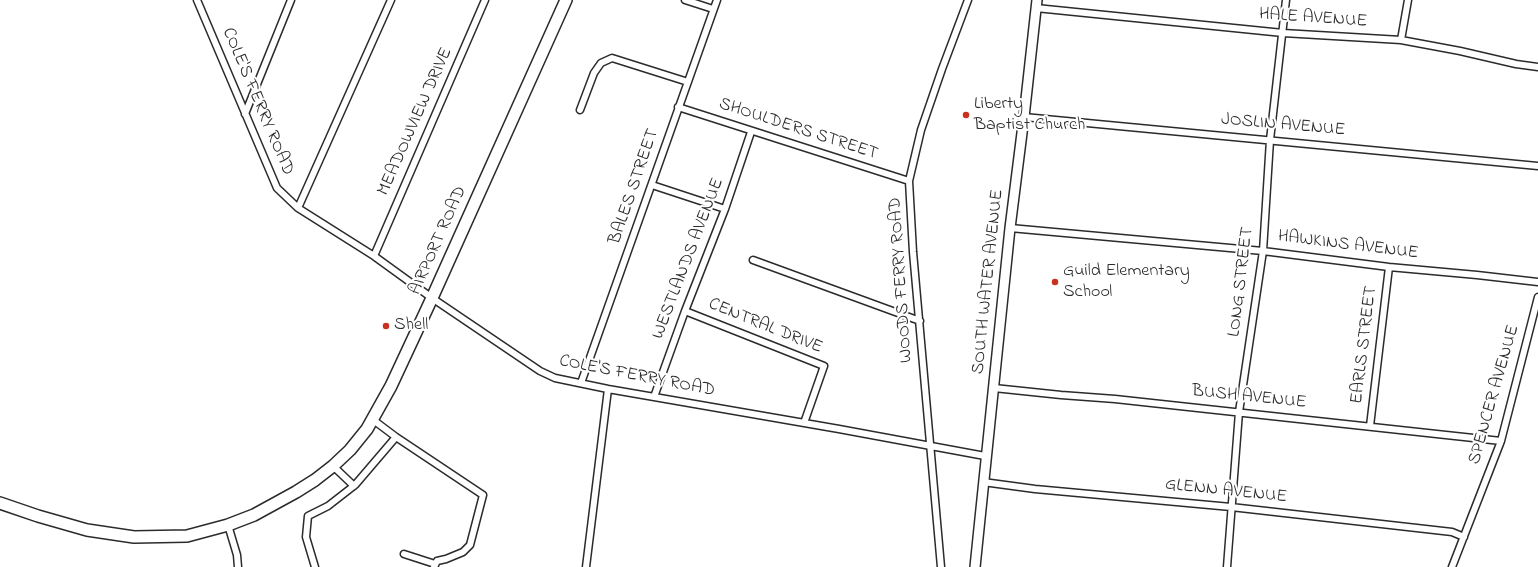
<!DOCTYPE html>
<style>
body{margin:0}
canvas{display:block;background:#fff}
</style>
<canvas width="1538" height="567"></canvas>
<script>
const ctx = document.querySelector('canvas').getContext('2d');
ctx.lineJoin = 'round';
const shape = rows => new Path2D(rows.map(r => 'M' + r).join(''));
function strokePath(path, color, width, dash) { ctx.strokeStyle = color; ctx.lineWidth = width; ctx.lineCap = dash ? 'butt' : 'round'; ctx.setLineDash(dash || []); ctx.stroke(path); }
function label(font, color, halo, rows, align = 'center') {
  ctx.font = font + ' "Indie Flower",sans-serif'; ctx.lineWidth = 4; ctx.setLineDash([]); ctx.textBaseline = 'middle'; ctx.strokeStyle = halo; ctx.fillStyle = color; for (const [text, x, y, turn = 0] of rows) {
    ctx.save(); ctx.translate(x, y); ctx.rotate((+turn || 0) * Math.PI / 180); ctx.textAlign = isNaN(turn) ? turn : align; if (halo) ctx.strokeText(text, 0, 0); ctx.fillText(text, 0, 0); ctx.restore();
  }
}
const minor = shape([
 [197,0,277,188,298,208,374,256,432,298,540,371,555,378,608,389,839,429,985,456],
 [685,0,713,9],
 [1036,8,1283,33,1401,40,1460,51,1516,64,1538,67],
 [1401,40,1408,0],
 [678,107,909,181],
 [580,110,594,73,601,63,612,58,688,82],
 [245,114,291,0],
 [1024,117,1538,166],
 [652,185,725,209],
 [298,208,391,0],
 [1010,228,1263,251,1389,267,1477,275,1538,282],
 [374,256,485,0],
 [753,260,920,321],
 [685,311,824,366,804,423],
 [581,383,717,0],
 [994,388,1061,395,1115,399,1501,441],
 [654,397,685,311,725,209,751,132],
 [372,419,396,437,483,495,470,545,463,552,446,559,437,561,434,567],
 [1370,426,1389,267],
 [333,466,354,486],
 [983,482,1035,489,1231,507,1452,532,1464,537],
 [228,525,237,555,238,567],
 [404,554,435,564],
 [315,567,306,537,308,516,328,506,355,485,396,437],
 [586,567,608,389],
 [941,567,913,252,909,181,921,130,942,69,968,0],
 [1227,567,1239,412,1263,251,1270,140,1286,0],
 [1452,567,1501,441,1538,297]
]);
const secondary = shape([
 [975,567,1010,228,1024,117,1037,0]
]);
const trunk = shape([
 [0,503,38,516,87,530,134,537,187,536,228,525,254,515,296,492,315,480,333,466,350,450,367,429,391,386,432,298,566,0]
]);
strokePath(minor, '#2b2b2b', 9);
strokePath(secondary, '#2b2b2b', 12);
strokePath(trunk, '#2b2b2b', 14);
strokePath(minor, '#fff', 6);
strokePath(secondary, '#fff', 9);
strokePath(trunk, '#fff', 11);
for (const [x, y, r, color] of [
 [966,115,4,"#c8321e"],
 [1055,282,4,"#c8321e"],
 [386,326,4,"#c8321e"]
]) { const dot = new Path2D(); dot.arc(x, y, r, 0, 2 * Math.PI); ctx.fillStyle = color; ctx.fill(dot); strokePath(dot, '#fff', 1.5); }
label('18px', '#2b2b2b', '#fff', [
 ["HALE AVENUE",1313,19,4],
 ["COLE'S FERRY ROAD",257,102,67],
 ["MEADOWVIEW DRIVE",416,122,-66],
 ["JOSLIN AVENUE",1283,126,5],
 ["SHOULDERS STREET",798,130,18],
 ["BALES STREET",635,187,-71],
 ["AIRPORT ROAD",439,241,-66],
 ["HAWKINS AVENUE",1348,246,7],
 ["WESTLANDS AVENUE",689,259,-69],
 ["WOODS FERRY ROAD",902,280,-94],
 ["SOUTH WATER AVENUE",989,282,-84],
 ["LONG STREET",1242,282,-83],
 ["CENTRAL DRIVE",765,327,22],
 ["EARLS STREET",1365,345,-83],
 ["COLE'S FERRY ROAD",637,377,11],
 ["SPENCER AVENUE",1495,395,-74],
 ["BUSH AVENUE",1249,398,6],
 ["GLENN AVENUE",1226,492,6]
]);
label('18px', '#2b2b2b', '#fff', [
 ["Liberty",974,105],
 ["Baptist Church",974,126],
 ["Guild Elementary",1063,272],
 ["School",1063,293],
 ["Shell",394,326]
], 'left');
</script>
